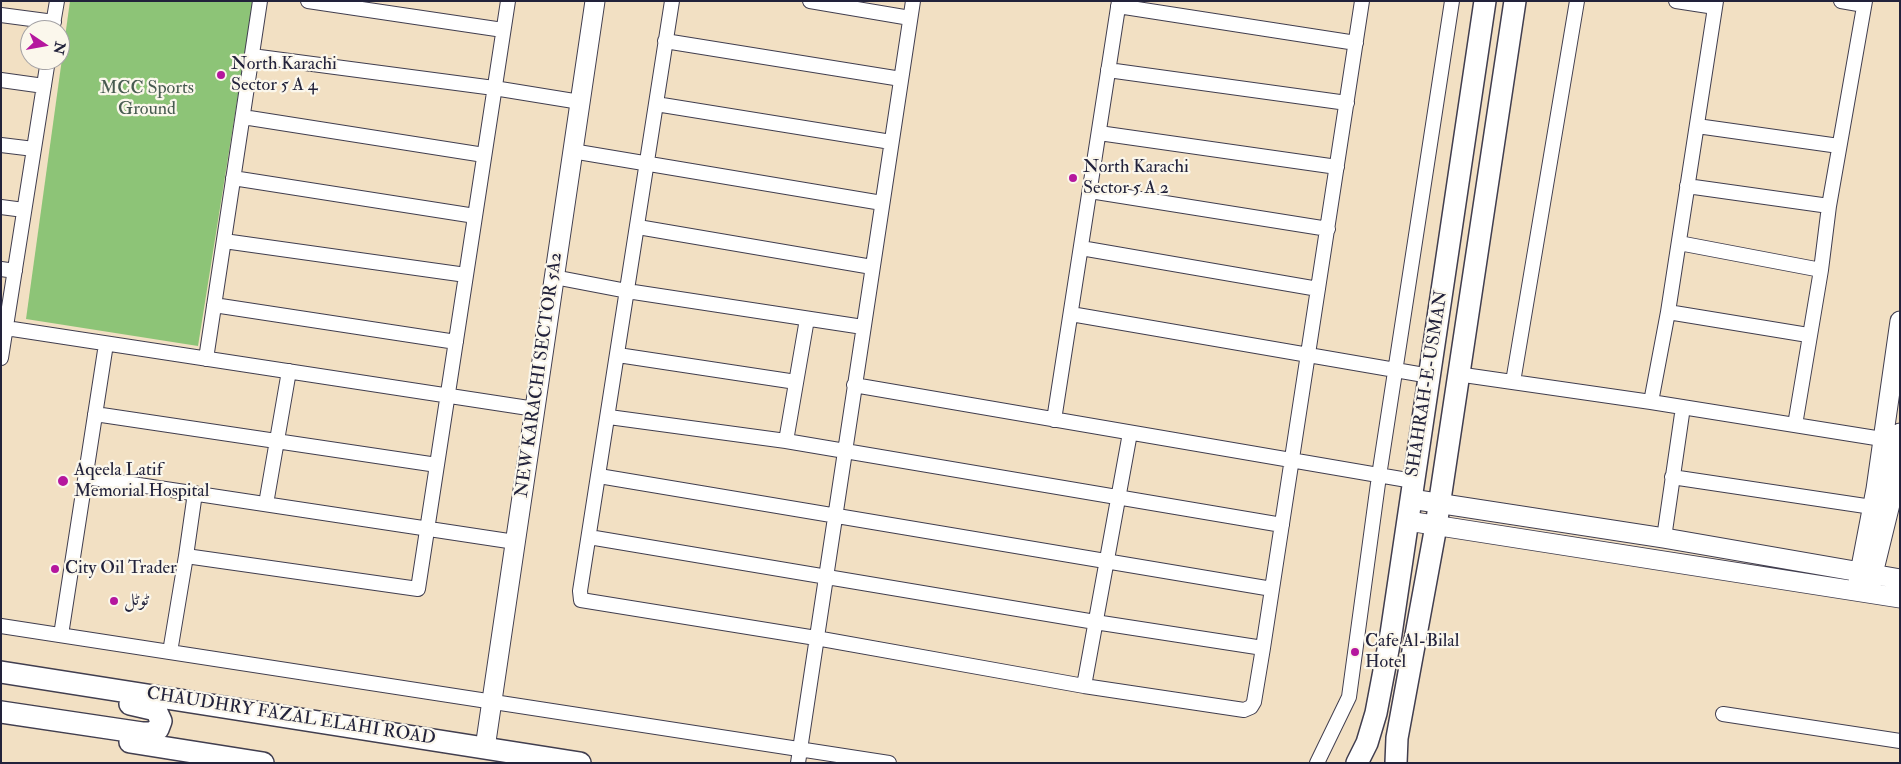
<!DOCTYPE html>
<meta charset="utf-8">
<style>
body{margin:0}
#map{position:relative;width:1901px;height:764px;overflow:hidden;background:#f2e0c3;font-family:"IM FELL Double Pica",serif}
canvas{display:block}
.frame{position:absolute;inset:0;border:2px solid #22223b;pointer-events:none}
.north{position:absolute;left:20px;top:20px;width:50px;height:50px;box-sizing:border-box;background:#fbf7ec;border:1px solid #a4a2a5;border-radius:50%;rotate:102deg;font-size:14px;font-weight:700;line-height:20px;text-align:center;color:#22223b}
.north::after{content:'';display:block;margin:auto;width:18px;height:22px;background:#b5179e;clip-path:polygon(50% 0,100% 100%,50% 72%,0 100%)}
</style>
<div id="map">
<canvas width="1901" height="764"></canvas>
<div class="frame"></div>
<div class="north">N</div>
</div>
<script>
const ctx = document.querySelector('canvas').getContext('2d');
ctx.lineJoin = 'round';
function fill(path, color) { ctx.fillStyle = color; ctx.fill(path, 'evenodd'); }
const shape = rows => new Path2D(rows.map(r => 'M' + r).join(''));
function strokePath(path, color, width, dash) { ctx.strokeStyle = color; ctx.lineWidth = width; ctx.lineCap = dash ? 'butt' : 'round'; ctx.setLineDash(dash || []); ctx.stroke(path); }
function label(font, color, halo, rows, align = 'center') {
  ctx.font = font + ' "IM FELL Double Pica",Amiri,serif'; ctx.lineWidth = 4.5; ctx.setLineDash([]); ctx.textBaseline = 'middle'; ctx.strokeStyle = halo; ctx.fillStyle = color; for (const [text, x, y, turn = 0] of rows) {
    ctx.save(); ctx.translate(x, y); ctx.rotate((+turn || 0) * Math.PI / 180); ctx.textAlign = isNaN(turn) ? turn : align; if (halo) ctx.strokeText(text, 0, 0); ctx.fillText(text, 0, 0); ctx.restore();
  }
}
fill(shape([
 [70,1,253,1,198,346,26,319]
]), '#8dc477');
const street = shape([
 [308,1,503,30],
 [672,1,580,591,581,600,816,638,1084,686,1244,710,1251,707,1254,702,1263,648,1362,1],
 [810,1,910,18],
 [1676,1,1715,7],
 [1716,1,1668,312,1651,402,1882,439],
 [1841,1,1864,5],
 [1118,6,1356,43],
 [1,15,54,22],
 [52,30,57,1],
 [665,41,901,79],
 [252,56,494,88,580,102],
 [1108,70,1347,103],
 [1,80,44,86],
 [656,104,891,142],
 [243,117,484,155],
 [1697,126,1839,146],
 [1099,133,1337,167],
 [1,145,34,149],
 [572,151,882,203],
 [233,178,475,216],
 [1687,186,1829,206],
 [1090,191,1328,229],
 [1,207,24,210],
 [638,227,872,267],
 [224,241,466,275],
 [1679,243,1821,270],
 [1081,248,1318,289],
 [1,269,15,271],
 [554,277,627,291,863,327],
 [214,305,456,342],
 [1668,312,1808,335],
 [1071,314,1430,376],
 [6,328,535,409],
 [618,355,796,382],
 [1,358,48,60],
 [206,359,260,1],
 [1457,374,1651,402],
 [1513,382,1577,1],
 [854,385,1413,481],
 [95,414,437,465],
 [609,417,786,441,1282,525],
 [1054,420,1119,1],
 [1795,425,1821,270,1829,206,1865,1],
 [786,441,807,319],
 [599,476,1272,589],
 [86,477,515,542],
 [1672,477,1872,507],
 [266,504,289,371],
 [589,537,1095,622,1263,648],
 [1664,538,1683,407],
 [186,556,195,493],
 [1,626,889,763],
 [61,635,106,344],
 [170,652,186,556,418,589,508,1],
 [1084,686,1130,433],
 [1723,714,1900,741],
 [798,763,913,1],
 [1317,763,1349,697,1379,476,1452,1]
]);
const secondary = shape([
 [1411,499,1664,538,1900,579],
 [1408,521,1900,598],
 [1858,583,1876,489,1900,321],
 [1870,586,1890,504,1900,433],
 [485,748,595,1]
]);
const primary = shape([
 [1,672,580,763],
 [1,712,142,733,151,733,158,729,161,721,156,710,130,704],
 [130,742,263,763],
 [1357,763,1367,743,1376,713,1391,634,1485,1],
 [1396,763,1397,738,1436,526,1515,1]
]);
strokePath(street, '#413e4f', 16);
strokePath(secondary, '#413e4f', 21);
strokePath(primary, '#413e4f', 24);
strokePath(street, '#fff', 14);
strokePath(secondary, '#fff', 19);
strokePath(primary, '#fff', 21);
for (const [x, y, r, color] of [
 [221,75,5,"#b5179e"],
 [1073,178,5,"#b5179e"],
 [63,481,6,"#b5179e"],
 [55,569,5,"#b5179e"],
 [114,601,5,"#b5179e"],
 [1355,652,5,"#b5179e"]
]) { const dot = new Path2D(); dot.arc(x, y, r, 0, 2 * Math.PI); ctx.fillStyle = color; ctx.fill(dot); strokePath(dot, '#fbf7ec', 2); }
label('18px', '#22223b', '#fbf7ec', [
 ["North Karachi",231,65],
 ["Sector 5 A 4",231,86],
 ["North Karachi",1083,168],
 ["Sector 5 A 2",1083,189],
 ["Aqeela Latif",74,471],
 ["Memorial Hospital",74,492],
 ["City Oil Trader",65,569],
 ["ٹوٹل",124,601],
 ["Cafe Al-Bilal",1365,642],
 ["Hotel",1365,663]
], 'left');
label('18px', '#475b50', '#fbf7ec', [
 ["MCC Sports",147,89],
 ["Ground",147,110]
]);
label('18px', '#22223b', '#fbf7ec', [
 ["NEW KARACHI SECTOR 5A2",540,375,-82],
 ["SHAHRAH-E-USMAN",1428,384,-81],
 ["CHAUDHRY FAZAL ELAHI ROAD",291,717,9]
]);
</script>
